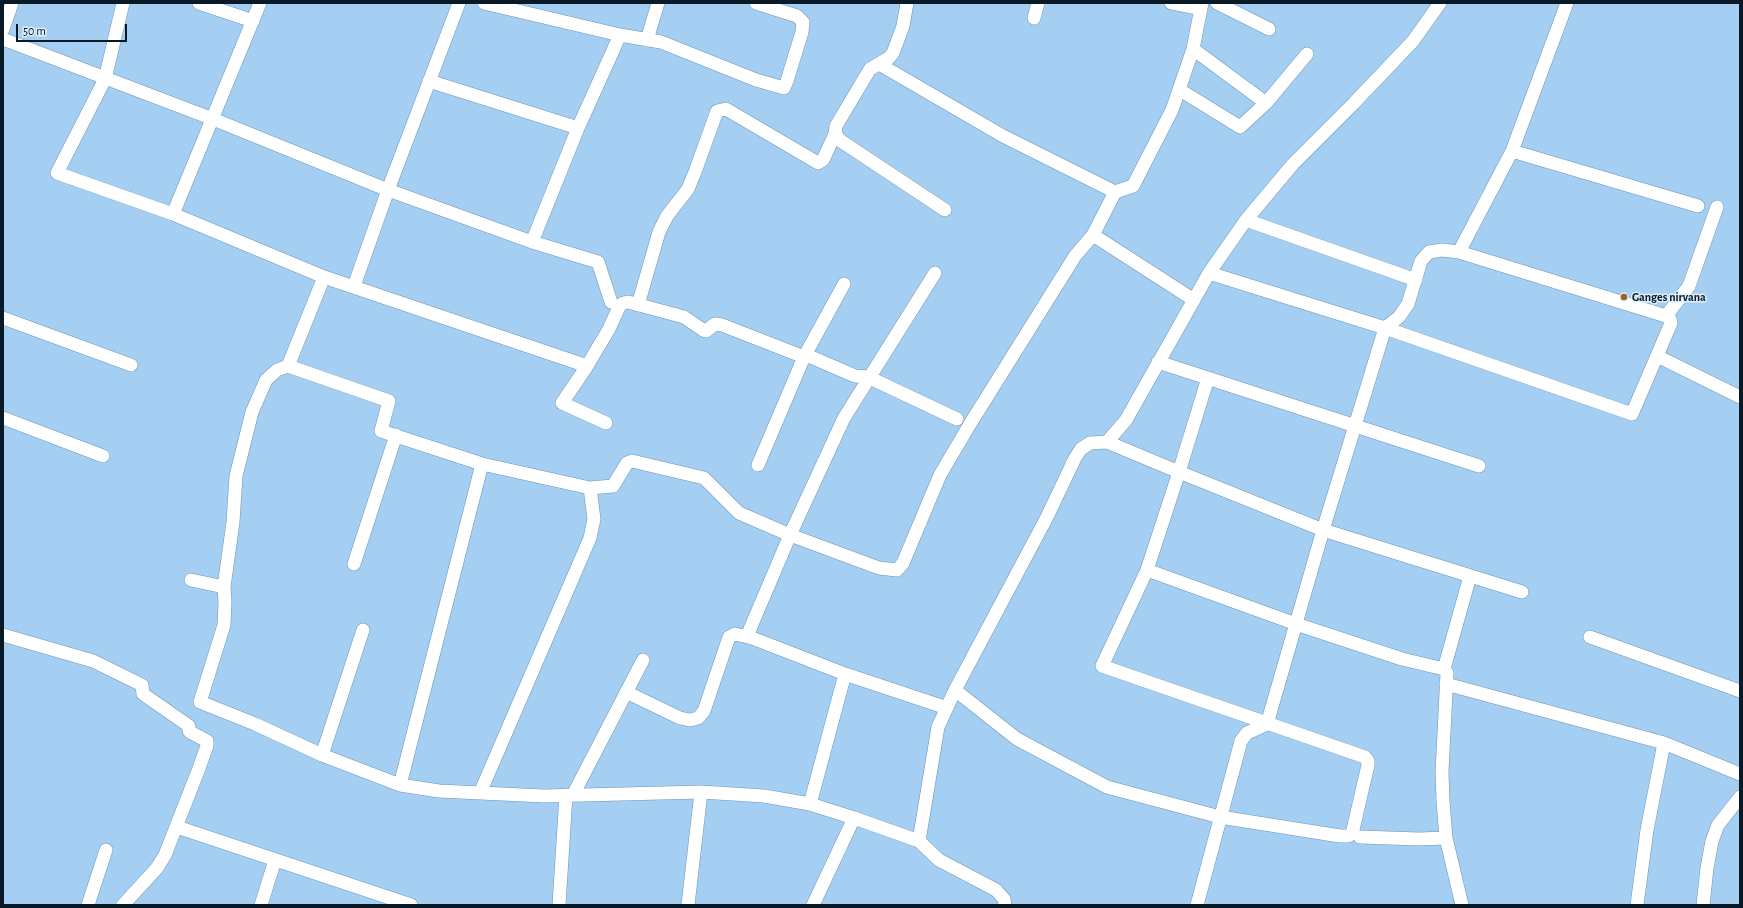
<!DOCTYPE html>
<style>
body{margin:0}
#map{position:relative;width:1743px;height:908px;overflow:hidden;background:#a5cff2;font-family:"Alegreya Sans",sans-serif}
canvas{display:block}
.frame{position:absolute;inset:0;border:4px solid #091925;pointer-events:none}
.scale{position:absolute;left:16px;top:24px;width:111px;height:18px;box-sizing:border-box;border:2px solid #091925;border-top:0;padding-left:5px;font-size:12px;line-height:14px;white-space:nowrap;color:#091925;-webkit-text-stroke:3px #dcedfb;paint-order:stroke}
</style>
<div id="map">
<canvas width="1743" height="908"></canvas>
<div class="frame"></div>
<div class="scale">50 m</div>
</div>
<script>
const ctx = document.querySelector('canvas').getContext('2d');
ctx.lineJoin = 'round';
const shape = rows => new Path2D(rows.map(r => 'M' + r).join(''));
function strokePath(path, color, width, dash) { ctx.strokeStyle = color; ctx.lineWidth = width; ctx.lineCap = dash ? 'butt' : 'round'; ctx.setLineDash(dash || []); ctx.stroke(path); }
function label(font, color, halo, rows, align = 'center') {
  ctx.font = font + ' "Alegreya Sans",sans-serif'; ctx.lineWidth = 3; ctx.setLineDash([]); ctx.textBaseline = 'middle'; ctx.strokeStyle = halo; ctx.fillStyle = color; for (const [text, x, y, turn = 0] of rows) {
    ctx.save(); ctx.translate(x, y); ctx.rotate((+turn || 0) * Math.PI / 180); ctx.textAlign = isNaN(turn) ? turn : align; if (halo) ctx.strokeText(text, 0, 0); ctx.fillText(text, 0, 0); ctx.restore();
  }
}
const street = shape([
 [123,3,105,79,57,173,173,214],
 [199,3,253,21],
 [260,3,173,214,324,277,587,366],
 [484,3,620,35,661,42,756,80,784,88,787,81,802,32,803,22,797,16,756,3],
 [907,3,903,26,893,53,889,58,870,69,836,126,835,134,841,141,945,210],
 [1171,3,1201,9],
 [1217,3,1269,29],
 [1034,18,1038,3],
 [3,29,12,3],
 [3,39,213,119,388,190,532,242,598,262,611,302],
 [647,40,658,3],
 [1193,49,1266,103],
 [879,64,1003,136,1115,192,1093,235,1194,300],
 [429,81,578,128],
 [1180,90,1240,127,1266,103,1307,54],
 [1512,151,1698,206],
 [1115,192,1133,186,1172,110,1193,49,1202,3],
 [1246,220,1416,280],
 [532,242,578,128,620,35],
 [1209,273,1385,328,1632,414,1671,323,1670,319,1666,316,1459,252],
 [324,277,288,366,389,401,381,431,482,464,590,488,613,486,627,463,632,461,704,478,739,513,790,535,879,568,897,570,903,563,940,475,970,424,1075,256,1093,235],
 [354,286,388,190,459,3],
 [638,305,659,232,667,216,688,189,695,172,717,111,726,109,818,163,823,160,835,134],
 [1666,316,1689,286,1717,207],
 [3,318,131,365],
 [1657,356,1740,397],
 [1158,362,1479,466],
 [1208,378,1179,472,1323,530,1522,592],
 [3,418,103,456],
 [606,423,562,403,587,366,609,329,619,307,623,303,628,302,684,317,703,330,706,331,715,324,722,325,804,357,811,357,855,376,868,377,957,419],
 [758,465,804,357,844,284],
 [354,564,396,435],
 [1147,570,1296,624,1402,659,1444,669,1447,673,1442,772,1443,801,1446,838,1462,905],
 [191,580,224,587,225,602,224,625,200,702,255,724,322,755,400,785,439,791,544,796,701,792,764,796,810,804,854,818,919,841],
 [224,587,233,522,236,476,252,412,266,380,277,370,288,366],
 [3,635,93,661,142,685,143,694,189,726,189,731,192,733,207,741,207,746,198,771,165,855,157,868,123,905],
 [747,636,790,535,844,418,935,273],
 [1590,637,1740,691],
 [1444,669,1470,576],
 [1446,684,1664,743,1740,774],
 [955,690,1017,739,1107,787,1220,817,1340,836,1348,836,1352,834,1368,765,1368,761,1365,757,1102,666,1147,570,1179,472,1107,442],
 [626,692,680,718,690,720,698,718,704,711,729,637,735,634,752,638,845,674,947,708],
 [322,755,363,630],
 [400,785,482,464],
 [480,793,590,538,594,519,590,488],
 [573,795,643,660],
 [810,804,845,674],
 [177,827,411,905],
 [1360,837,1419,839,1446,838],
 [88,905,106,850],
 [261,905,275,860],
 [559,905,566,795],
 [688,905,701,792],
 [813,905,854,818],
 [1005,905,1004,899,996,890,939,860,919,841,938,727,955,690,1047,517,1075,458,1081,449,1090,443,1107,442,1126,420,1209,273,1246,220,1293,164,1353,104,1413,41,1440,3],
 [1197,905,1241,741,1247,733,1267,724,1323,530,1385,328,1399,317,1408,304,1421,261,1429,252,1442,250,1459,252,1512,151,1567,3],
 [1637,905,1647,830,1664,743],
 [1703,905,1707,868,1712,841,1718,825,1740,797]
]);
strokePath(street, '#6c94b5', 14);
strokePath(street, '#fff', 13);
for (const [x, y, r, color] of [
 [1624,297,4,"#9d6222"]
]) { const dot = new Path2D(); dot.arc(x, y, r, 0, 2 * Math.PI); ctx.fillStyle = color; ctx.fill(dot); strokePath(dot, '#dcedfb', 1.5); }
label('bold 12px', '#091925', '#dcedfb', [
 ["Ganges nirvana",1632,297]
], 'left');
</script>
